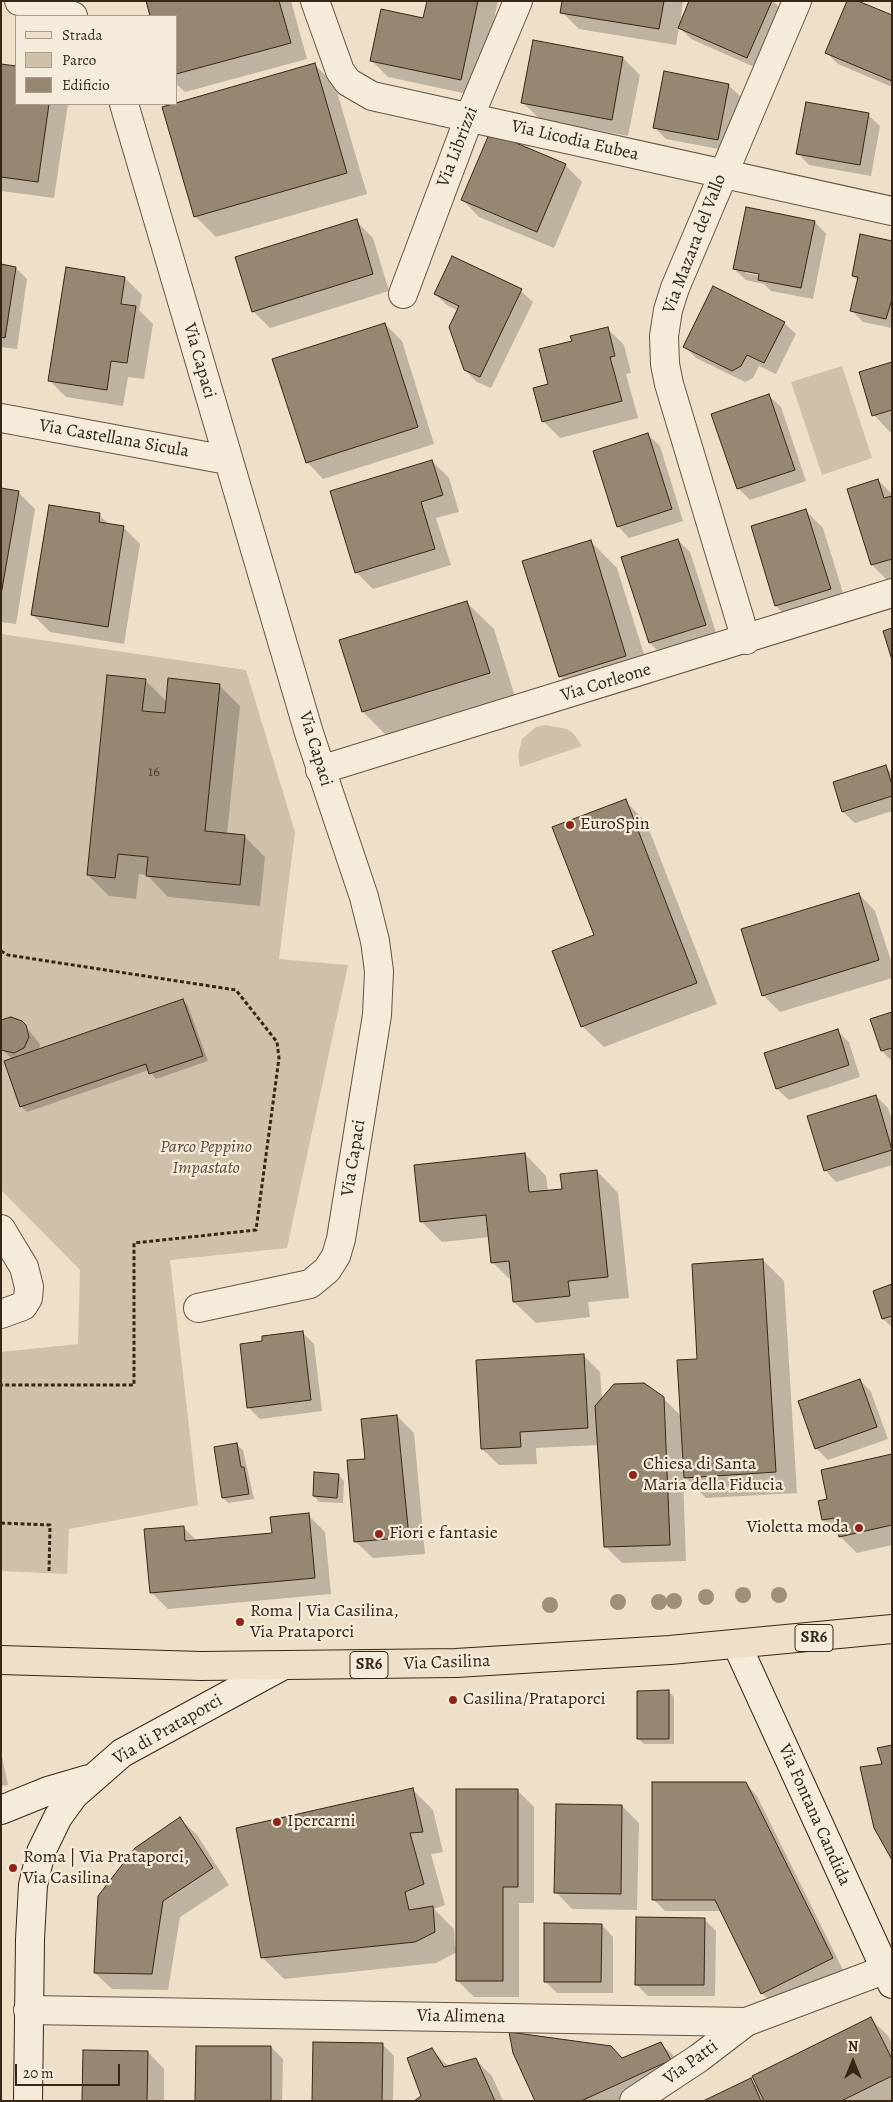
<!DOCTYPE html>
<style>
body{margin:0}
#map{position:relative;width:893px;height:2102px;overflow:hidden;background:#eee0c8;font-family:Alegreya,serif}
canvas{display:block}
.frame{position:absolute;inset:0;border:2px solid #362616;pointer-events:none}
.legend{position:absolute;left:15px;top:15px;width:162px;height:90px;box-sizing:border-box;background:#f4ebdb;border:1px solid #a89c8c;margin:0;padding:6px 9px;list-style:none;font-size:15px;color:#362616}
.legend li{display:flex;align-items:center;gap:10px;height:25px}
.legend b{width:25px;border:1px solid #a89c8c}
.north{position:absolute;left:828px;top:2037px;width:50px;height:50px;-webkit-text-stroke:4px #f4ebdb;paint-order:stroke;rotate:0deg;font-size:14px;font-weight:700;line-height:20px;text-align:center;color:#362616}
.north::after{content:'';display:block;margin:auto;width:18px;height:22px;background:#362616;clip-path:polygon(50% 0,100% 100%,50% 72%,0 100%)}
.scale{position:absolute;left:15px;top:2064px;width:105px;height:22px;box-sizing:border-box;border:2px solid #362616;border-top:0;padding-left:6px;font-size:15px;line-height:18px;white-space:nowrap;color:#362616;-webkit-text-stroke:4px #f4ebdb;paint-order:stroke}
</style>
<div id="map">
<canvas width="893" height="2102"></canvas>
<div class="frame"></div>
<ul class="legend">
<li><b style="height:6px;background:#eee0c8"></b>Strada</li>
<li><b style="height:14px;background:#cfc0aa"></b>Parco</li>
<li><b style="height:14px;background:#968773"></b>Edificio</li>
</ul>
<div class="north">N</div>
<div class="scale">20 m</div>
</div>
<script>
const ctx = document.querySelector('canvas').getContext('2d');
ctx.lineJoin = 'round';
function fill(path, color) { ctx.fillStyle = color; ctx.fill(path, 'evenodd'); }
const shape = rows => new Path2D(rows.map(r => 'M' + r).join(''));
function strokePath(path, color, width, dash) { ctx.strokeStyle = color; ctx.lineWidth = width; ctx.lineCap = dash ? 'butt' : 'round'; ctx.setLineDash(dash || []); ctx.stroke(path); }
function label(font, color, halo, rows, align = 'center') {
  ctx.font = font + ' Alegreya,serif'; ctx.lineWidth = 4.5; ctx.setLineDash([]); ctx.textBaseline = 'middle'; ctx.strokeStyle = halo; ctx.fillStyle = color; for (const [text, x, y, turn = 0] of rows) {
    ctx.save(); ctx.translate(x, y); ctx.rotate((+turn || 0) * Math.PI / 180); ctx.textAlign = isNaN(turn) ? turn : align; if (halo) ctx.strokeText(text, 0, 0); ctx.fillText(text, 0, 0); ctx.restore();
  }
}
fill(shape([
 [842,366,872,458,822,475,791,382],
 [1,634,246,670,295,832,279,959,348,965,287,1248,170,1260,198,1505,69,1529,67,1574,1,1571,1,1352,78,1344,80,1270,1,1190,1,1050,13,1053,19,1051,24,1048,29,1037,29,1031,22,1021,11,1017,1,1020],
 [107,675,146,679,142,711,165,713,168,678,220,684,205,831,245,835,240,885,146,876,148,857,118,854,115,878,87,875],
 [183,999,203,1056,149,1074,146,1064,4,1061],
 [546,725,567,729,574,734,582,746,520,767,518,756,522,739,536,727]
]), '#cfc0aa');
fill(shape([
 [148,1,291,1,307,59,185,92,176,84,176,16,152,16],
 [428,1,498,1,477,96,388,77,371,60,424,19],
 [564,1,683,1,680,26,690,1,773,1,784,12,759,69,691,39,679,27,676,45,579,29,562,12],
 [892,17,892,87,838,64,826,52],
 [623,58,640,75,628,136,540,119,523,103],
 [314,64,335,85,367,194,216,237,195,216],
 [1,65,16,67,16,104,68,104,54,198,1,191],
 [728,85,740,96,729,151,666,139,654,127],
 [868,115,880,126,871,176,809,165,798,153],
 [565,165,582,182,554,248,479,217,463,200],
 [356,221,373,238,389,291,270,328,253,311],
 [815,222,826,234,813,299,771,291,764,284,746,280,734,269],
 [746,270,766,274,765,277,746,273],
 [892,242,892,328,863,322,852,311,858,281,853,276],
 [1,266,16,268,27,279,17,349,1,347],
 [125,278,142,295,139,310,153,324,144,379,128,377,123,406,66,397,49,380],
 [521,291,533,302,491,388,477,382,465,370,458,311,447,305,435,294],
 [784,323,796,334,776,374,759,366,753,378,745,382,696,358,685,347],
 [385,324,402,341,434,444,323,479,307,462],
 [607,328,624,345,631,373,626,374,638,418,560,438,543,421,549,385,573,342],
 [892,363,892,432,890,432,874,415],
 [769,396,781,407,806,481,750,500,738,488],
 [648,435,660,446,683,521,629,538,618,526],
 [432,461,449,478,459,512,436,518,451,565,373,589,356,572],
 [878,480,892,494,892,581,889,582,872,565,848,490],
 [1,489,18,492,35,509,16,624,1,622],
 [806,511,823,528,847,606,793,623,776,606,753,527],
 [99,515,110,525,123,527,140,544,124,644,50,632,33,615],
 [678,540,690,552,717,636,661,654,650,643],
 [590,541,617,568,653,683,587,703,560,676],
 [466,602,494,629,516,700,390,739,363,712],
 [145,680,167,702,219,685,240,706,227,835,244,836,265,857,260,906,168,897,147,875,139,874,136,899,109,896,88,875],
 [885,767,892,773,892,811,855,823,843,812,834,783],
 [625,801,646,822,717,1004,604,1047,582,1026,595,936],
 [859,894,875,911,892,964,892,978,780,1012,763,995],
 [183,1000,188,1006,208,1061,156,1079,149,1070,27,1112,21,1106,12,1059,1,1048,22,1022,40,1044,39,1050],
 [892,1013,892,1061,882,1051,872,1020],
 [837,1031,849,1042,860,1077,789,1100,777,1089,766,1054],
 [876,1096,888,1108,892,1121,892,1165,836,1182,825,1170],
 [525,1154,546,1176,548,1191,564,1190,597,1171,618,1193,629,1298,588,1302,590,1317,536,1323,514,1302,513,1282,492,1262,490,1237,442,1242,421,1221],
 [763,1260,784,1281,797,1493,706,1498,683,1475,686,1561,622,1563,605,1546,599,1445,536,1448,537,1464,499,1465,482,1449,583,1355,600,1372,602,1400,663,1398,681,1416,699,1360],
 [892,1286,892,1327,883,1319],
 [302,1332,314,1344,322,1411,260,1419,248,1407,264,1342],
 [860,1380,871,1392,888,1439,828,1460,816,1448],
 [397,1416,414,1433,425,1554,373,1558,356,1542,366,1460],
 [237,1445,243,1450,254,1499,228,1503,223,1498],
 [892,1456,892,1545,857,1553,823,1520,819,1502,829,1500],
 [338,1475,344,1481,343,1503,319,1502,314,1496],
 [308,1515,325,1532,331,1594,168,1609,151,1592,183,1527,198,1542,273,1534],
 [668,1691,674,1697,674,1744,644,1744,638,1738],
 [1,1752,8,1785,1,1786],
 [746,1784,757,1796,843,1970,773,2004,762,1993,722,1911,665,1911,653,1899],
 [412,1789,433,1810,443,1852,431,1854,445,1905,434,1909,454,1929,455,1947,457,1947,517,1790,534,1807,534,1903,519,1903,519,1997,474,1997,457,1980,457,1952,436,1963,284,1979,263,1958],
 [622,1806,639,1823,637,1910,572,1909,556,1892],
 [180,1819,197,1835,229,1885,180,1917,168,1990,112,1989,95,1973],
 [704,1919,716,1931,715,1996,648,1996,636,1984],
 [602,1925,613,1937,613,1993,557,1993,545,1981],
 [871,2019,888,2036,892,2044,892,2100,706,2101,750,2080,760,2089],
 [382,2044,394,2056,393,2101,313,2101],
 [661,2044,678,2060,634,2101,536,2101,623,2059],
 [271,2047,283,2059,282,2101,197,2101],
 [432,2050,449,2067,475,2059,492,2076,503,2101,416,2101,423,2097],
 [148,2052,164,2069,164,2101,83,2101]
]), '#0003');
const building = shape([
 [146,1,279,1,291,43,176,74,176,16,150,16,146,1],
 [427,1,478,1,461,80,370,61,381,9,423,18,427,1],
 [562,1,664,1,659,29,560,13,562,1],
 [689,1,772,1,747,58,678,28,689,1],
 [847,1,858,1,892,15,892,81,825,53,847,1],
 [533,40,623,57,612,120,521,103,533,40],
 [315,63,347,173,194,217,162,107,315,63],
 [1,64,16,66,16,104,49,104,38,182,1,177,1,64],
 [664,71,729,84,718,140,653,128,664,71],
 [806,102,869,113,860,165,796,154,806,102],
 [490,132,566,164,537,232,461,200,490,132],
 [746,207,815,221,801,288,758,280,759,274,733,269,746,207],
 [357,219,373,274,252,312,235,257,357,219],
 [860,234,892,241,892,299,886,319,850,311,858,277,852,276,860,234],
 [452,256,522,289,480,377,464,370,449,327,459,306,434,294,452,256],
 [1,264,16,267,5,338,1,337,1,264],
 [66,267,125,277,121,304,136,306,127,363,111,361,107,390,48,381,66,267],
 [713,286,785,322,764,363,747,355,741,366,732,371,683,347,713,286],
 [385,323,418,427,306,463,272,359,385,323],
 [608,327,615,356,610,357,622,401,542,422,533,388,548,384,539,349,572,341,570,336,608,327],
 [892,362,892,410,872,416,859,372,892,362],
 [769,394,795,470,737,489,711,414,769,394],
 [648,433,672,509,617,527,593,451,648,433],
 [432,460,443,495,421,502,435,549,355,573,330,491,432,460],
 [878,479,884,498,892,496,892,559,871,565,847,489,878,479],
 [1,488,19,491,1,595,1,488],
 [49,505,100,513,99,522,124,526,108,627,31,615,49,505],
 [806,509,831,589,775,606,751,526,806,509],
 [678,539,706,625,649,643,621,557,678,539],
 [591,540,626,656,559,677,522,561,591,540],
 [467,601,490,673,362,712,339,640,467,601],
 [892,628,892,660,883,631,892,628],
 [107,675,146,679,142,711,165,713,168,678,220,684,205,831,245,835,240,885,146,876,148,857,118,854,115,878,87,875,107,675],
 [886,765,892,785,892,796,842,812,833,782,886,765],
 [626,799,697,983,581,1027,552,951,594,935,552,827,626,799],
 [859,893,879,960,762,996,741,929,859,893],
 [183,999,203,1056,149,1074,146,1064,20,1107,4,1061,183,999],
 [892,1012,892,1048,881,1051,870,1019,892,1012],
 [11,1017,22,1021,26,1025,29,1037,24,1048,14,1053,1,1050,1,1020,11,1017],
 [838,1029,849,1065,776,1089,764,1053,838,1029],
 [876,1095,892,1150,824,1171,807,1116,876,1095],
 [525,1153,529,1192,562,1189,560,1174,597,1170,608,1277,568,1281,570,1296,513,1302,509,1261,491,1263,486,1215,420,1222,414,1165,525,1153],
 [763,1259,776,1472,684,1478,677,1360,697,1359,692,1264,763,1259],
 [892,1284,892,1316,882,1319,873,1291,892,1284],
 [303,1331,311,1400,247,1408,240,1344,262,1341,262,1336,303,1331],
 [584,1354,588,1428,520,1432,521,1447,481,1449,476,1360,584,1354],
 [860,1379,877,1427,815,1449,798,1401,860,1379],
 [644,1383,664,1397,670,1545,604,1547,595,1406,614,1384,644,1383],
 [397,1415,409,1537,354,1542,347,1460,365,1459,361,1419,397,1415],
 [237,1443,241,1467,244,1467,249,1494,222,1498,214,1447,237,1443],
 [892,1454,892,1525,839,1537,835,1518,822,1520,818,1501,827,1499,821,1470,892,1454],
 [314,1472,339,1474,337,1498,313,1496,314,1472],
 [309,1513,315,1578,150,1593,144,1529,184,1526,185,1541,272,1533,270,1517,309,1513],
 [669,1690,669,1739,637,1739,637,1691,669,1690],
 [892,1745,892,1860,874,1828,860,1767,882,1764,877,1748,892,1745],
 [652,1782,746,1782,833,1958,761,1994,715,1900,652,1900,652,1782],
 [413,1788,423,1832,410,1833,424,1884,405,1892,409,1910,433,1906,435,1932,415,1942,261,1958,236,1828,413,1788],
 [456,1789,518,1789,518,1887,503,1887,503,1981,456,1981,456,1789],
 [556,1804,622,1805,621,1894,554,1893,556,1804],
 [180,1817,213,1868,163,1901,152,1974,94,1973,98,1896,135,1848,180,1817],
 [636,1917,705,1918,704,1985,635,1985,636,1917],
 [544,1923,602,1924,601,1982,544,1982,544,1923],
 [871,2017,892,2059,892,2076,841,2101,764,2101,752,2076,871,2017],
 [509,2032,611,2046,622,2058,661,2042,671,2060,581,2101,535,2101,513,2053,509,2032],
 [313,2042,383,2043,382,2101,312,2101,313,2042],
 [196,2046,271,2046,271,2101,195,2101,196,2046],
 [432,2048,444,2067,476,2058,495,2101,414,2101,421,2096,407,2058,432,2048],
 [83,2050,148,2051,147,2101,82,2101,83,2050],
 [751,2078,761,2101,703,2101,751,2078]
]);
fill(building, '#968773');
strokePath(building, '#362616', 1);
const street = shape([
 [19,1,43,6,73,16],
 [315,1,340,71,348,82,372,96,892,211],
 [124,104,309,733,364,897,375,941,379,971,377,1015,341,1239,336,1256,327,1270,310,1284,198,1308],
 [403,294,469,118,518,1],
 [1,418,227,460],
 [746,640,669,384,665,364,664,336,668,310,675,288,797,1],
 [320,770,892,593],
 [1,1229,24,1267,29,1287,28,1298,23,1306,1,1314],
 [28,2010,746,2022,884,1970],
 [634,2101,699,2058,746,2022]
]);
const secondary = shape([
 [737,1645,892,1984],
 [1,1810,48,1791,89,1779],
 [28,2101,30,1939,33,1885,41,1852,58,1817,74,1795,122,1753,282,1666]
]);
const primary = shape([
 [1,1660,201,1666,456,1663,670,1650,892,1629]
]);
strokePath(street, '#645442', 30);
strokePath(secondary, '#362616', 30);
strokePath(primary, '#362616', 30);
strokePath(shape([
 [1,951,8,955,236,990,277,1042,279,1058,256,1230,134,1243,134,1385,1,1385],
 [1,1523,50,1525,49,1573]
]), '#362616', 3, [4, 2.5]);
strokePath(street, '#f4ebdb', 28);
strokePath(secondary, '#f4ebdb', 28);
strokePath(primary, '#eee0c8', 28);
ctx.fillStyle = '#9e8f7a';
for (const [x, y] of [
 [743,1595],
 [779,1595],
 [706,1597],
 [674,1601],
 [618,1602],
 [659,1602],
 [550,1605]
]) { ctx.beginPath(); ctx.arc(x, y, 8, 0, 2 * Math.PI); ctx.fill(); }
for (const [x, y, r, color] of [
 [570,825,5,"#8f2418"],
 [633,1475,5,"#8f2418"],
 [859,1528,5,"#8f2418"],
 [379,1534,5,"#8f2418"],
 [240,1622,5,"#8f2418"],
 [453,1700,5,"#8f2418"],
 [277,1822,5,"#8f2418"],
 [13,1868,5,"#8f2418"]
]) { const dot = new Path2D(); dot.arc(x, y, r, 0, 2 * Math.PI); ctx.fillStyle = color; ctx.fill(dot); strokePath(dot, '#f4ebdb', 2); }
label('15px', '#4e3e2d', null, [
 ["16",154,772]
]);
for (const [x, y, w] of [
 [814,1638,38],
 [369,1665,38]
]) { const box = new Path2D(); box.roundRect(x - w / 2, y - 13.5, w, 27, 4); ctx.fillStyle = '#f4ebdb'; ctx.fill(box); strokePath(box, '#362616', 1); }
label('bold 16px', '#362616', null, [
 ["SR6",814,1638],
 ["SR6",369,1665]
]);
label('18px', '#362616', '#f4ebdb', [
 ["Via Licodia Eubea",575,141,13],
 ["Via Librizzi",458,147,-69],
 ["Via Mazara del Vallo",695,244,-69],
 ["Via Capaci",199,361,74],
 ["Via Castellana Sicula",114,439,10],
 ["Via Corleone",606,683,-17],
 ["Via Capaci",315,749,73],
 ["Via Capaci",354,1158,-81],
 ["Via Casilina",447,1663,-2],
 ["Via di Prataporci",168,1730,-30],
 ["Via Fontana Candida",814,1815,66],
 ["Via Alimena",461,2017,1],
 ["Via Patti",691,2063,-36]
]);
label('18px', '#362616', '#f4ebdb', [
 ["EuroSpin",580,825],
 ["Chiesa di Santa",643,1465],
 ["Maria della Fiducia",643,1486],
 ["Violetta moda",849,1528,"right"],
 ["Fiori e fantasie",389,1534],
 ["Roma | Via Casilina,",250,1612],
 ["Via Prataporci",250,1633],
 ["Casilina/Prataporci",463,1700],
 ["Ipercarni",287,1822],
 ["Roma | Via Prataporci,",23,1858],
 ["Via Casilina",23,1879]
], 'left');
label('italic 18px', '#5c4c3b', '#f4ebdb', [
 ["Parco Peppino",206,1148],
 ["Impastato",206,1169]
]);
</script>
